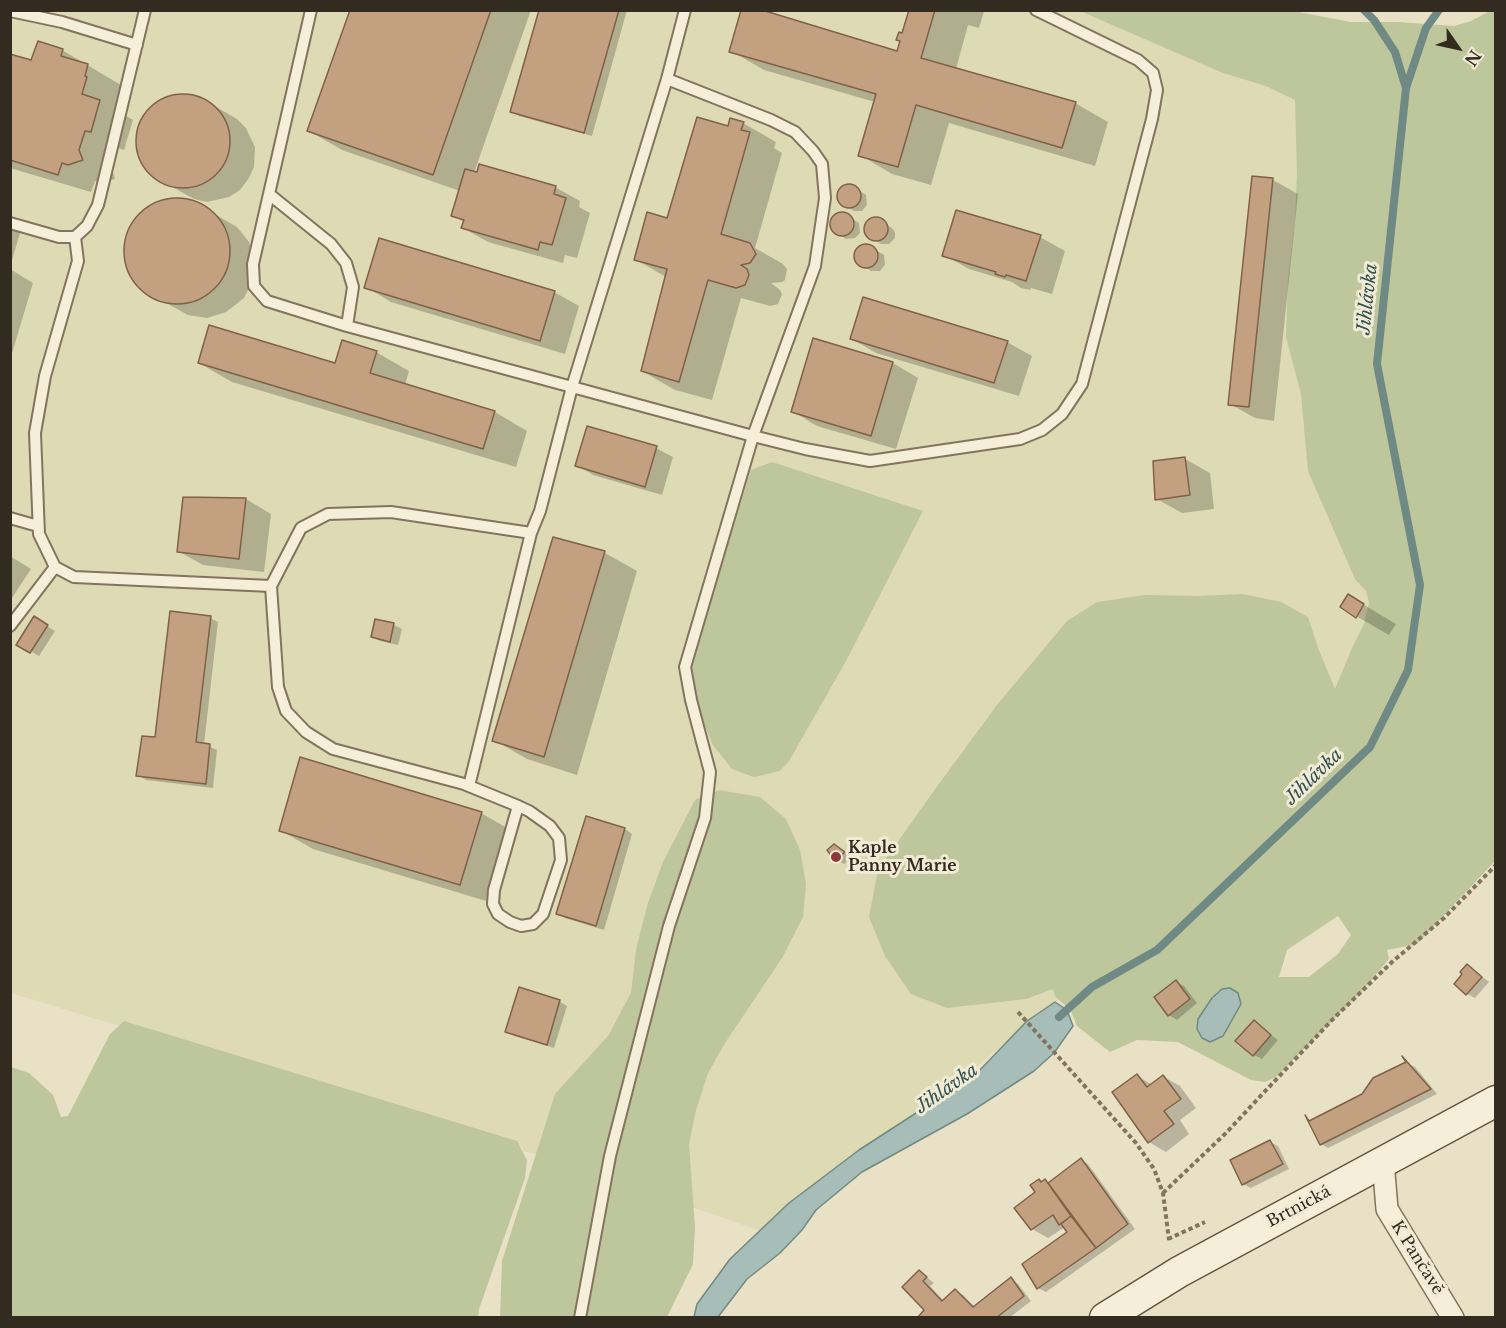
<!DOCTYPE html>
<meta charset="utf-8">
<style>
body{margin:0}
#map{position:relative;width:1506px;height:1328px;overflow:hidden;background:#e9e1c6;font-family:"Libre Baskerville",serif}
canvas{display:block}
.frame{position:absolute;inset:0;border:12px solid #342b20;pointer-events:none}
.north{position:absolute;left:1428px;top:18px;width:60px;height:60px;-webkit-text-stroke:4px #f1ebd5;paint-order:stroke;rotate:124deg;font-size:16px;font-weight:700;line-height:24px;text-align:center;color:#342b20}
.north::after{content:'';display:block;margin:auto;width:21px;height:27px;background:#342b20;clip-path:polygon(50% 0,100% 100%,50% 72%,0 100%)}
</style>
<div id="map">
<canvas width="1506" height="1328"></canvas>
<div class="frame"></div>
<div class="north">N</div>
</div>
<script>
const ctx = document.querySelector('canvas').getContext('2d');
ctx.lineJoin = 'round';
function fill(path, color) { ctx.fillStyle = color; ctx.fill(path, 'evenodd'); }
const shape = rows => new Path2D(rows.map(r => 'M' + r).join(''));
function strokePath(path, color, width, dash) { ctx.strokeStyle = color; ctx.lineWidth = width; ctx.lineCap = dash ? 'butt' : 'round'; ctx.setLineDash(dash || []); ctx.stroke(path); }
function label(font, color, halo, rows, align = 'center') {
  ctx.font = font + ' "Libre Baskerville",serif'; ctx.lineWidth = 6; ctx.setLineDash([]); ctx.textBaseline = 'middle'; ctx.strokeStyle = halo; ctx.fillStyle = color; for (const [text, x, y, turn = 0] of rows) {
    ctx.save(); ctx.translate(x, y); ctx.rotate((+turn || 0) * Math.PI / 180); ctx.textAlign = isNaN(turn) ? turn : align; if (halo) ctx.strokeText(text, 0, 0); ctx.fillText(text, 0, 0); ctx.restore();
  }
}
fill(shape([
 [10,11,1082,11,1390,92,1377,662,1219,875,1027,1025,772,1235,592,1172,524,1151,522,1147,124,1021,119,1026,11,993]
]), '#dedab4');
fill(shape([
 [1288,10,1351,22,1398,22,1454,26,1471,21,1490,11,1495,11,1495,861,1417,944,1387,950,1389,959,1363,990,1276,1077,1265,1082,1251,1080,1178,1042,1137,1040,1110,1052,1077,1026,1071,1011,1055,996,1053,989,1026,999,947,1008,911,994,885,956,869,917,878,870,933,792,997,705,1067,621,1097,602,1145,595,1200,596,1243,594,1281,602,1308,617,1318,648,1335,689,1352,648,1364,624,1369,603,1366,591,1355,579,1308,471,1301,394,1286,337,1288,278,1295,220,1297,173,1295,100,1266,86,1223,73,1080,11],
 [1338,916,1351,935,1338,954,1309,977,1279,977,1287,950],
 [772,462,923,511,846,661,789,761,780,771,754,777,732,769,713,745,696,704,690,665,751,470],
 [719,790,760,797,786,819,800,850,806,884,803,917,782,958,725,1043,708,1073,696,1110,689,1144,695,1228,693,1264,667,1317,500,1318,502,1261,555,1094,608,1036,631,993,636,949,648,903,663,862,695,800],
 [124,1021,517,1141,527,1160,525,1178,479,1309,478,1317,11,1317,11,1067,29,1073,53,1095,61,1117,68,1116,110,1034]
]), '#bec69b');
const water = shape([
 [1230,988,1238,993,1241,1004,1223,1036,1210,1042,1202,1038,1197,1029,1198,1019,1212,998,1222,989,1230,988],
 [1055,1002,1067,1010,1073,1026,1054,1053,1034,1071,967,1114,862,1172,816,1210,802,1230,780,1253,747,1279,718,1317,694,1317,697,1304,730,1259,789,1203,859,1150,930,1104,957,1090,978,1072,1027,1021,1055,1002]
]);
fill(water, '#a7bdb8');
strokePath(water, '#6f8a85', 1.5);
fill(shape([
 [351,10,531,10,474,173,555,187,580,201,579,207,590,213,577,258,565,255,563,263,488,242,463,228,464,222,453,215,460,191,342,150,309,131],
 [540,10,627,10,592,136,519,116,512,111],
 [910,10,984,11,979,28,968,25,956,69,1075,103,1108,122,1095,166,949,123,931,185,892,174,860,155,875,102,764,70,731,51,898,53],
 [62,50,121,85,115,110,133,120,124,150,118,148,112,169,115,179,102,183,95,181,91,192,10,168,10,56,32,62],
 [181,95,193,96,211,104,237,119,246,128,255,147,254,167,249,178,240,190,229,197,207,202,194,199,156,178,146,168,141,158,138,146,141,122,149,111,157,103,167,98],
 [743,123,776,142,774,148,782,153,755,248,783,264,787,269,785,280,782,282,771,283,780,290,782,294,778,304,770,306,741,298,712,400,675,390,642,371,666,277,635,259,668,220,729,128],
 [1253,178,1273,180,1298,194,1274,421,1255,418,1230,404],
 [852,186,866,195,867,205,862,211,854,211,840,202,838,194,844,187],
 [173,200,190,201,211,212,237,227,249,242,255,260,254,278,244,298,226,312,207,318,188,315,143,290,132,275,126,257,127,239,133,225,140,215,155,205],
 [844,214,859,223,860,233,855,238,846,239,833,230,831,222,836,215],
 [879,219,893,229,895,233,895,238,889,244,881,244,867,235,866,227,871,221],
 [10,225,21,230,11,263,10,263],
 [1040,237,1065,251,1052,294,1031,288,1030,290,1021,288,1012,282,969,269,944,255],
 [869,246,884,255,885,265,880,271,871,271,857,262,856,254,861,247],
 [10,269,33,283,10,360],
 [366,287,554,292,579,306,565,354,391,302],
 [852,339,1007,342,1032,356,1019,396,876,353],
 [814,340,893,363,918,378,896,449,817,426,792,411],
 [376,352,409,371,405,385,495,412,527,431,516,467,232,382,199,363,336,365],
 [656,448,673,457,662,495,593,475,577,465],
 [1185,459,1210,473,1214,509,1182,513,1157,499],
 [185,499,246,499,271,514,264,572,203,565,178,551],
 [554,539,605,553,637,571,577,775,527,759,494,740],
 [10,556,31,569,10,601],
 [1349,596,1396,624,1389,635,1356,616],
 [34,618,55,631,39,656,18,644],
 [210,618,218,622,204,744,217,750,213,788,146,780,138,775],
 [376,620,394,625,402,629,398,645,380,641,372,636],
 [481,813,514,832,493,903,313,849,280,830],
 [587,818,625,829,632,834,604,930,565,918,558,913],
 [829,850,842,850,852,857,844,864,836,860],
 [1468,966,1489,982,1475,998,1467,994],
 [1176,982,1184,986,1197,1003,1177,1020,1169,1015,1156,997],
 [559,1001,567,1006,554,1048,515,1036,507,1032],
 [1254,1022,1278,1040,1262,1059,1254,1055],
 [1407,1063,1415,1067,1437,1094,1328,1148,1321,1144,1363,1096],
 [1137,1076,1153,1085,1164,1077,1180,1086,1196,1108,1180,1120,1189,1134,1166,1152,1149,1142],
 [1270,1142,1278,1146,1289,1169,1251,1188,1243,1184],
 [1081,1160,1088,1164,1135,1229,1046,1292,1038,1288,1069,1233,1065,1227,1048,1238,1032,1229,1039,1180,1050,1183],
 [920,1272,934,1283,930,1286,944,1301,955,1291,963,1295,975,1307,1011,1279,1018,1284,1031,1301,1009,1318,919,1318,926,1310]
]), '#0003');
strokePath(shape([
 [1364,10,1374,20,1395,52,1406,88],
 [1059,1017,1092,987,1157,950,1370,747,1408,670,1420,585,1377,364,1406,88,1426,28,1439,10]
]), '#6f8a85', 8);
const building = shape([
 [350,10,491,10,433,175,307,131,350,10],
 [539,10,619,10,584,133,510,112,539,10],
 [741,10,762,10,897,51,900,41,896,40,899,32,902,33,909,10,935,10,921,58,1076,102,1062,148,916,105,898,167,858,156,876,94,729,52,741,10],
 [38,41,63,49,61,56,88,64,85,76,87,77,82,94,100,100,91,132,85,131,79,150,83,160,68,165,62,163,58,175,10,160,10,54,31,60,38,41],
 '136 141a47 47 0 1 1 94 0a47 47 0 1 1-94 0Z',
 [697,117,728,126,730,118,744,122,741,130,750,132,721,234,750,243,756,254,750,263,741,265,747,269,749,275,745,285,736,288,708,280,679,382,641,371,667,269,634,260,647,212,667,218,697,117],
 [479,164,556,186,554,194,566,198,552,245,540,242,538,250,461,228,464,220,451,216,465,169,477,172,479,164],
 [1252,176,1273,178,1249,407,1228,405,1252,176],
 '837 196a12 12 0 1 1 24 0a12 12 0 1 1-24 0Z',
 '124 251a53 53 0 1 1 106 0a53 53 0 1 1-106 0Z',
 [956,210,1041,235,1026,281,1006,275,1005,277,995,274,996,272,942,256,956,210],
 '830 224a12 12 0 1 1 24 0a12 12 0 1 1-24 0Z',
 '864 229a12 12 0 1 1 24 0a12 12 0 1 1-24 0Z',
 [379,238,555,291,540,341,364,288,379,238],
 '854 256a12 12 0 1 1 24 0a12 12 0 1 1-24 0Z',
 [863,297,1008,341,994,383,850,339,863,297],
 [209,325,335,363,342,340,377,351,370,373,495,411,483,449,198,363,209,325],
 [813,338,893,362,871,436,791,412,813,338],
 [587,426,657,446,645,487,575,466,587,426],
 [1185,457,1190,495,1155,500,1153,461,1185,457],
 [183,497,246,498,239,559,177,552,183,497],
 [553,537,605,551,544,757,492,741,553,537],
 [1348,594,1364,604,1356,618,1340,607,1348,594],
 [170,611,211,616,196,742,210,744,206,784,136,776,142,736,155,737,170,611],
 [34,616,48,625,30,653,16,645,34,616],
 [375,619,394,623,390,642,371,637,375,619],
 [300,757,482,812,460,885,279,831,300,757],
 [586,816,625,828,596,926,556,914,586,816],
 [834,844,845,852,835,861,827,850,834,844],
 [1467,964,1482,977,1466,995,1454,984,1462,974,1460,972,1467,964],
 [1176,980,1190,999,1168,1016,1154,997,1176,980],
 [519,987,560,1000,547,1045,505,1032,519,987],
 [1254,1020,1271,1035,1253,1056,1235,1041,1254,1020],
 [1402,1056,1431,1089,1320,1145,1305,1115,1309,1121,1362,1094,1373,1078,1406,1062,1402,1056],
 [1137,1074,1147,1087,1163,1075,1181,1099,1164,1111,1174,1124,1148,1143,1112,1092,1137,1074],
 [1270,1140,1283,1164,1242,1185,1230,1160,1270,1140],
 [1081,1158,1128,1224,1096,1248,1048,1183,1081,1158],
 [1039,1179,1041,1182,1045,1179,1071,1216,1059,1225,1053,1215,1031,1230,1014,1208,1035,1192,1030,1185,1039,1179],
 [1071,1216,1096,1248,1037,1289,1022,1264,1067,1232,1061,1224,1071,1216],
 [919,1270,927,1277,923,1281,942,1301,955,1289,973,1307,1011,1277,1024,1296,996,1318,917,1318,924,1310,902,1287,919,1270]
]);
fill(building, '#c3a180');
strokePath(building, '#7f6146', 1.5);
const lane = shape([
 [311,10,253,264,254,286,267,301,347,326,753,436,805,449,870,461,1020,439,1042,430,1062,414,1082,384,1152,119,1157,90,1153,73,1138,60,1036,10],
 [10,11,62,22,137,45],
 [269,194,331,244,346,263,353,287,347,326],
 [10,223,59,237,75,237,87,226,98,205,145,10],
 [75,237,78,261,45,376,35,433,39,534,55,567,74,577,271,586],
 [10,518,38,526],
 [10,626,55,567],
 [469,786,531,533],
 [518,806,529,811,550,826,559,838,561,860,543,914,533,924,521,926,510,922,498,914,493,904,494,890,518,806,464,784,333,749,306,732,286,711,278,687,271,586,301,528,328,514,391,512,531,533,540,511,572,387,667,79,685,10],
 [580,1318,610,1156,669,926,705,818,710,772,691,700,685,667,753,436,815,266,825,198,822,164,813,151,795,132,771,120,667,79]
]);
const street = shape([
 [1383,1161,1387,1209,1453,1318]
]);
const secondary = shape([
 [1105,1318,1179,1272,1496,1101]
]);
strokePath(lane, '#82745e', 14);
strokePath(street, '#82745e', 24);
strokePath(secondary, '#645541', 33);
strokePath(shape([
 [1018,1012,1136,1143,1154,1169,1163,1193,1169,1240],
 [1163,1193,1225,1134,1331,1021,1392,962,1444,918,1496,865],
 [1168,1239,1205,1222]
]), '#82745e', 4, [4.5, 3]);
strokePath(lane, '#f5eed8', 10);
strokePath(street, '#f5eed8', 21);
strokePath(secondary, '#f5eed8', 30);
for (const [x, y, r, color] of [
 [836,857,6,"#8a3a34"]
]) { const dot = new Path2D(); dot.arc(x, y, r, 0, 2 * Math.PI); ctx.fillStyle = color; ctx.fill(dot); strokePath(dot, '#f1ebd5', 2); }
label('bold 16px', '#342b20', '#f1ebd5', [
 ["Kaple",848,848],
 ["Panny Marie",848,866]
], 'left');
label('16px', '#342b20', '#f1ebd5', [
 ["Brtnická",1299,1207,-28],
 ["K Pančavě",1417,1258,58]
]);
label('italic 18px', '#315252', '#f1ebd5', [
 ["Jihlávka",1368,299,-84],
 ["Jihlávka",1314,777,-44],
 ["Jihlávka",947,1089,-35]
]);
</script>
